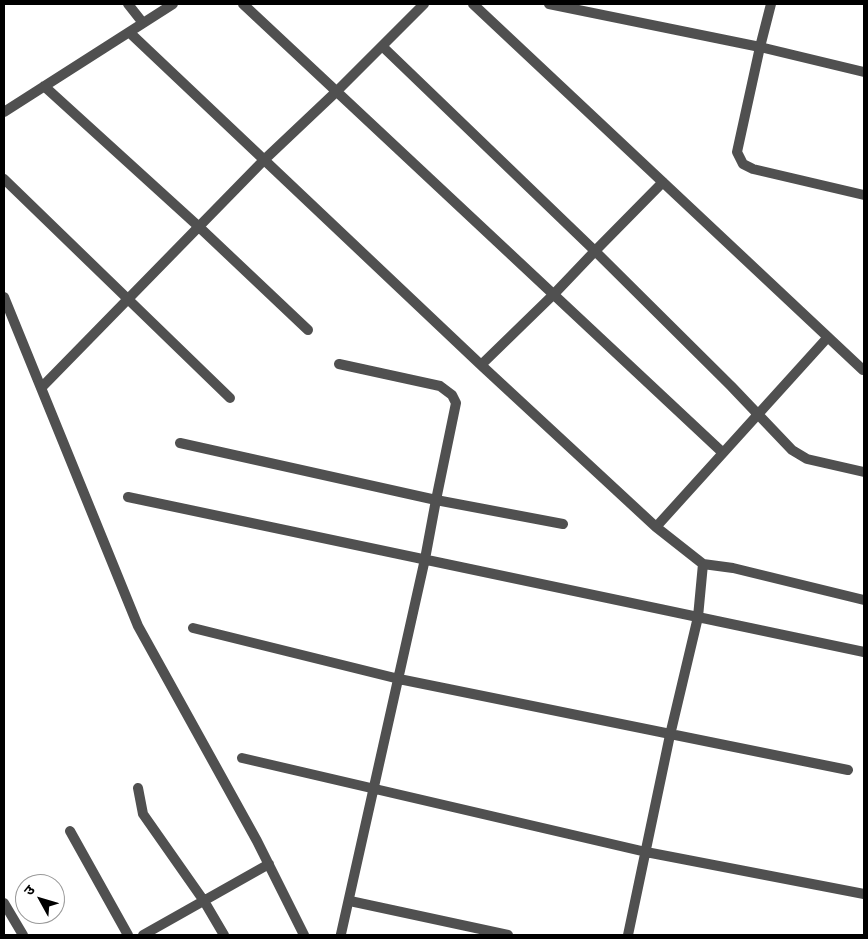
<!DOCTYPE html>
<meta charset="utf-8">
<style>
body{margin:0}
#map{position:relative;width:868px;height:939px;overflow:hidden;background:#fff;font-family:Jost,"Noto Sans Devanagari",sans-serif}
canvas{display:block}
.frame{position:absolute;inset:0;border:5px solid #000;pointer-events:none}
.north{position:absolute;left:15px;top:874px;width:50px;height:50px;box-sizing:border-box;background:#fff;border:1px solid #999;border-radius:50%;rotate:309deg;font-size:14px;font-weight:700;line-height:20px;text-align:center;color:#000}
.north::after{content:'';display:block;margin:auto;width:18px;height:22px;background:#000;clip-path:polygon(50% 0,100% 100%,50% 72%,0 100%)}
</style>
<div id="map">
<canvas width="868" height="939"></canvas>
<div class="frame"></div>
<div class="north">उ</div>
</div>
<script>
const ctx = document.querySelector('canvas').getContext('2d');
ctx.lineJoin = 'round';
const shape = rows => new Path2D(rows.map(r => 'M' + r).join(''));
function strokePath(path, color, width, dash) { ctx.strokeStyle = color; ctx.lineWidth = width; ctx.lineCap = dash ? 'butt' : 'round'; ctx.setLineDash(dash || []); ctx.stroke(path); }
strokePath(shape([
 [128,4,143,23],
 [243,4,722,452],
 [473,4,863,370],
 [549,4,760,47,737,152,743,164,753,169,864,195],
 [771,4,760,47,864,72],
 [129,32,481,365,656,527,703,564,733,568,864,600],
 [382,46,595,251,731,386,792,450,807,459,864,472],
 [44,86,198,226,308,330],
 [4,112,173,4],
 [4,179,230,398],
 [4,297,138,626,257,841,304,935],
 [339,364,440,386,452,395,456,403,436,500,563,524],
 [481,365,554,294,595,251,663,182],
 [41,388,264,160,337,91,424,4],
 [180,443,436,500,425,559,341,934],
 [128,497,864,652],
 [656,527,828,337],
 [193,628,399,679,848,770],
 [242,758,646,852,864,894],
 [138,788,143,814,204,901,224,935],
 [70,831,128,935],
 [350,901,508,935],
 [4,903,23,935],
 [143,935,269,864],
 [628,935,670,735,698,617,703,564]
]), '#505050', 10);
</script>
